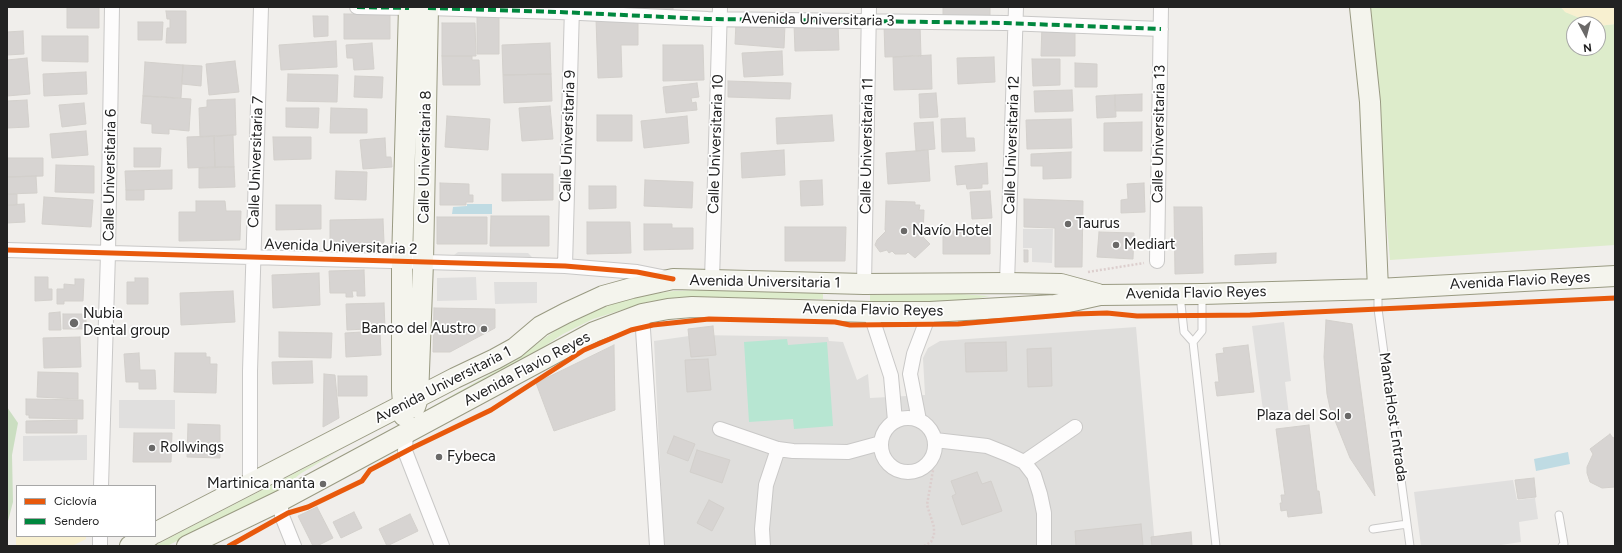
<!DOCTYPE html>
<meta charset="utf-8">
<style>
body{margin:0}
#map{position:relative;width:1622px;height:553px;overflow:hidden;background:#f0eeeb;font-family:Figtree,sans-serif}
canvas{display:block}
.frame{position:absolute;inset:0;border:8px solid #222;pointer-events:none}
.legend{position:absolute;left:16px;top:485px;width:140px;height:52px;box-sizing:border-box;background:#fff;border:1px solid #a7a7a7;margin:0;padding:5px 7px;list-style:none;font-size:12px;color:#222}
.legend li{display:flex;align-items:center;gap:8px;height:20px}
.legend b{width:20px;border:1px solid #a7a7a7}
.north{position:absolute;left:1566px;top:16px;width:40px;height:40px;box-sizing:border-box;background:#fff;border:1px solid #a7a7a7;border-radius:50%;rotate:173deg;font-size:11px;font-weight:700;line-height:16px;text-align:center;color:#222}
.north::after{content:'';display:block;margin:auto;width:14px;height:18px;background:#6a6968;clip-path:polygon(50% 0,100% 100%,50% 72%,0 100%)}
</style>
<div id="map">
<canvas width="1622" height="553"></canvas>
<div class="frame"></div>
<ul class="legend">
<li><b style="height:5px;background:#e8590c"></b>Ciclovía</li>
<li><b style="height:5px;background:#00873e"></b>Sendero</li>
</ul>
<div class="north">N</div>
</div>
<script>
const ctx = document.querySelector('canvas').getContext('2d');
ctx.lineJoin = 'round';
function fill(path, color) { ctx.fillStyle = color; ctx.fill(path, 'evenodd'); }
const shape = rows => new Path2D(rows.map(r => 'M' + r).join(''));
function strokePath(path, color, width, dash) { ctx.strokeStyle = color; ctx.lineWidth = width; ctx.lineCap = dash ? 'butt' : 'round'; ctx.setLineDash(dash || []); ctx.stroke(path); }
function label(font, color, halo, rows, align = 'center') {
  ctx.font = font + ' Figtree,sans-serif'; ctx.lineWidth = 3.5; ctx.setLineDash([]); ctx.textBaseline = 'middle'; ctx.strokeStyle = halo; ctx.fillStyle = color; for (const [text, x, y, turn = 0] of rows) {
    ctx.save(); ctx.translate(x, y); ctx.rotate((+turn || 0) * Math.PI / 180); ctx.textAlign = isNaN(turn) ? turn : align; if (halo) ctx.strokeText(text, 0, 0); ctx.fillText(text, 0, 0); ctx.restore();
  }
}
fill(shape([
 [1136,327,1155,546,664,546,654,341,696,335,828,337,829,341,843,342,857,380,868,374,870,398,925,395,923,358,928,348,940,341]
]), '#dfdedc');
fill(shape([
 [1368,7,1560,7,1566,12,1594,24,1574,24,1574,48,1598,48,1598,26,1615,24,1615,245,1390,260],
 [699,290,823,292,823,299,679,297,647,302,593,319,563,334,540,349,427,412,426,410,517,359,546,337,561,327,595,311,618,302,645,295,674,291],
 [960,294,990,296,959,302,870,303,870,295],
 [340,450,300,474,283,488,276,492,167,546,154,546]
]), '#ddeccb');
fill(shape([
 [7,407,18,423,12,455,13,502,7,525]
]), '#cbdec1');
fill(shape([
 [1561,7,1615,7,1615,24,1598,26,1598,24,1594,24,1565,12],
 [16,519,17,519,17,536,86,536,86,539,72,546,16,546]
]), '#f8f0d0');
fill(shape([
 [787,339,788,345,827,342,833,426,794,429,793,419,749,422,744,342]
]), '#b7e6d2');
fill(shape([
 [1023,229,1053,229,1052,263,1032,262,1032,248,1023,248],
 [458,252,528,253,535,260,450,258],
 [476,277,477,300,437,301,437,278],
 [494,282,537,282,537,303,495,304],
 [1284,322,1291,381,1285,382,1289,415,1264,418,1252,326],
 [119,400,175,400,175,429,119,428],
 [87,435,87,460,23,461,23,436],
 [1513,480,1517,500,1535,498,1538,519,1519,522,1521,542,1494,546,1421,546,1414,492]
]), '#e0dfde');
fill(shape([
 [467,204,492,204,492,214,452,214,453,207,467,206],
 [1568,452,1570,464,1536,471,1534,459]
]), '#bfdbe3');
const building = shape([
 [67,7,99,7,99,28,67,28,67,7],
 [645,7,673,7,673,11,646,12,645,7],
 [943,7,990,7,990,16,943,17,943,7],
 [166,11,186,11,186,43,166,43,167,28,170,28,170,19,167,19,166,11],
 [344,14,390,14,390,39,344,39,344,14],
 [313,16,328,16,328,36,314,37,313,16],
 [477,17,499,17,499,54,477,54,477,17],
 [638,18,638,45,621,45,622,77,598,78,596,19,638,18],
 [138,22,163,22,162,40,138,40,138,22],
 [736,22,785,25,784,48,735,44,736,22],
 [442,23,475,23,476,56,442,56,442,23],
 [838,23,839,50,795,51,794,24,838,23],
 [920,24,921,56,885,57,884,25,920,24],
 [1042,24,1075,25,1075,56,1041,56,1042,24],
 [23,31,24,54,7,55,7,32,23,31],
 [42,36,88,36,88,62,42,61,42,36],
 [336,41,337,67,281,70,279,45,336,41],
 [372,43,374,69,354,70,353,58,347,58,346,45,372,43],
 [550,43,551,74,503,75,502,45,550,43],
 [663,45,703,45,704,80,663,81,663,45],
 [782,51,783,75,744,77,742,53,782,51],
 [931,55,932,89,894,90,893,57,931,55],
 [442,56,472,56,472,60,479,60,480,85,443,85,442,56],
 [994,57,995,82,958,84,957,58,994,57],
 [27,58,30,94,7,96,7,60,27,58],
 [1032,59,1060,59,1060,85,1033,86,1032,59],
 [235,61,239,92,209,95,206,64,235,61],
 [145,62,183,65,181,98,143,96,145,62],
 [1075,63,1097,64,1097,87,1075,87,1075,63],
 [183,65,202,66,201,86,182,84,183,65],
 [86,72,87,94,44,96,43,74,86,72],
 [288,74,338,75,337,102,287,101,288,74],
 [551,74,552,101,504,103,503,75,551,74],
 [355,76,383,77,382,98,354,97,355,76],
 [728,81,791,83,790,99,728,97,728,81],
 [697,83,699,97,691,98,692,103,696,102,697,110,666,113,663,87,697,83],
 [1072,90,1073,111,1035,112,1034,91,1072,90],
 [936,93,938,117,920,118,919,94,936,93],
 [1142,94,1142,111,1115,111,1115,95,1142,94],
 [1115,95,1116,117,1097,118,1096,96,1115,95],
 [143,96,191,99,189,131,169,129,169,134,152,133,152,124,141,123,143,96],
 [235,99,236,135,200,137,199,108,207,107,207,100,235,99],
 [27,100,29,127,7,128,7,101,27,100],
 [84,103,86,124,62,127,59,105,84,103],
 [550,106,553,139,522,141,519,108,550,106],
 [286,108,319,108,318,128,286,127,286,108],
 [331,108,367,109,367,133,330,133,331,108],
 [597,115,632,115,632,141,597,141,597,115],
 [832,115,834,141,777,144,776,118,832,115],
 [447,116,490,119,488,150,445,147,447,116],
 [687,116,689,143,644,148,641,121,687,116],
 [965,118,966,138,974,138,975,151,942,152,941,119,965,118],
 [1071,119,1072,148,1027,149,1026,120,1071,119],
 [933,122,935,149,916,151,914,123,933,122],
 [1142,122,1142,151,1104,151,1104,123,1142,122],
 [86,131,88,155,52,158,50,134,86,131],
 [233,135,234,167,215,167,214,136,233,135],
 [214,136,215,167,188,168,187,137,214,136],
 [273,137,311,137,311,159,274,160,273,137],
 [385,138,386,157,391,157,392,167,363,169,360,140,385,138],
 [134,148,161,148,160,167,134,167,134,148],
 [784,150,785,175,742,178,741,153,784,150],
 [928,150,930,181,888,184,886,153,928,150],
 [1071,152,1071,178,1043,179,1043,166,1031,166,1031,154,1071,152],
 [7,158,43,158,43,176,7,177,7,158],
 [987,163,988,184,982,184,982,188,967,189,966,184,957,185,955,166,987,163],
 [56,165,94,166,94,193,55,192,56,165],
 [234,167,235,187,199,188,199,168,234,167],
 [172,170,172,189,126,190,125,171,172,170],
 [336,171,367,172,366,200,335,199,336,171],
 [502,174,553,174,553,200,502,201,502,174],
 [36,176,37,193,7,194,7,177,36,176],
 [645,180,693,182,692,208,644,206,645,180],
 [822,180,823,205,801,206,800,181,822,180],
 [440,183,469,184,469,195,473,195,473,202,466,202,466,205,440,205,440,183],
 [1144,183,1145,212,1121,213,1121,200,1128,199,1127,184,1144,183],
 [589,186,616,186,616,208,589,209,589,186],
 [126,190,144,190,144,200,126,200,126,190],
 [990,191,992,218,972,219,970,192,990,191],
 [7,194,17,194,17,205,7,205,7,194],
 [44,197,93,200,91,227,42,224,44,197],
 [1024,199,1083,201,1082,267,1055,267,1055,228,1024,227,1024,199],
 [196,201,225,201,226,211,241,211,240,240,179,241,179,212,196,212,196,201],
 [886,201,915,202,915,205,920,205,919,210,924,210,923,237,930,244,915,258,908,252,906,254,895,254,892,251,889,253,887,250,880,252,875,245,877,240,886,231,885,230,886,201],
 [24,204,25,222,7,223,7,205,24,204],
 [276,205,321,205,321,229,276,230,276,205],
 [1174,207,1202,207,1203,273,1175,274,1174,207],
 [491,216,549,216,549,246,490,246,491,216],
 [437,217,487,217,487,244,437,244,437,217],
 [383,219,384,242,380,247,330,248,330,220,383,219],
 [587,222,630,222,631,253,587,254,587,222],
 [644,224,672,224,672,228,693,228,693,249,644,250,644,224],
 [785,227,846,227,845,261,785,261,785,227],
 [943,231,990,232,990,254,943,254,943,231],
 [1099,232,1134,233,1133,259,1097,257,1099,232],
 [1024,250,1028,250,1028,262,1024,262,1024,250],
 [1276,253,1276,263,1235,265,1235,255,1276,253],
 [364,270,365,296,357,296,357,291,352,291,353,297,346,297,346,293,330,293,329,271,364,270],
 [319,273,320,305,273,308,272,275,319,273],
 [35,277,48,277,48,289,52,289,52,300,35,301,35,277],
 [135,278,148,278,148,304,127,304,127,282,135,282,135,278],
 [75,279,84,279,83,301,64,301,64,304,57,304,57,289,64,289,64,284,75,285,75,279],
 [233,291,235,322,181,325,180,293,233,291],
 [384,303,385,328,347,330,346,304,384,303],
 [434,308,495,309,495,328,450,352,433,352,434,308],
 [60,312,61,330,49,330,49,313,60,312],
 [63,314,82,314,82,317,86,317,86,329,63,329,63,314],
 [1326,320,1352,324,1375,496,1350,458,1330,408,1327,394,1324,357,1326,320],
 [713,326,716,355,691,357,688,329,713,326],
 [380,331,381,355,346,357,345,333,380,331],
 [279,332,332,333,331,358,279,357,279,332],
 [80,337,81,367,44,368,43,338,80,337],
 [1006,342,1007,371,966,372,965,343,1006,342],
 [614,345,615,410,554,431,536,383,614,345],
 [1248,345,1254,392,1217,396,1215,382,1219,382,1216,354,1224,353,1223,348,1248,345],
 [1051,348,1052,386,1028,387,1027,349,1051,348],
 [139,353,140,370,155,370,156,389,139,389,139,382,126,382,124,354,139,353],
 [175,353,206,353,206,357,210,357,210,364,217,364,216,393,174,392,175,353],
 [708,359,711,390,687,392,685,360,708,359],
 [312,361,313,383,273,384,272,362,312,361],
 [38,372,78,373,78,399,37,397,38,372],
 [324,374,335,375,339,418,323,427,324,374],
 [338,376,367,376,367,396,338,396,338,376],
 [26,399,83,400,83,419,29,418,29,415,26,415,26,399],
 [77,420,77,433,26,433,26,421,77,420],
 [188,424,220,425,220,458,187,457,188,424],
 [1309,425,1317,491,1319,491,1322,513,1288,517,1287,510,1281,511,1280,503,1282,503,1281,495,1285,495,1276,429,1309,425],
 [134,433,172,433,171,462,133,462,134,433],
 [1610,434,1613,438,1615,437,1615,487,1602,488,1590,482,1587,473,1587,467,1593,454,1590,449,1610,434],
 [674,436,695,444,688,461,667,453,674,436],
 [697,450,730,460,722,483,690,472,697,450],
 [977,472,982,484,991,481,1002,511,962,525,952,496,956,494,951,481,977,472],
 [1534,478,1536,497,1518,499,1515,480,1534,478],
 [709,500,724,508,712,531,697,523,709,500],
 [317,507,333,538,317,546,313,546,298,516,317,507],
 [354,512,362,528,341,538,333,522,354,512],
 [410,514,418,531,387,546,379,529,410,514],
 [1141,524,1143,546,1076,546,1075,531,1141,524],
 [1191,532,1192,546,1152,546,1151,537,1191,532]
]);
fill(building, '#d7d4d2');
strokePath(building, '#d3d0cc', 1);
const lane = shape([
 [1378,290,1378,309,1410,546],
 [1180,295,1184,332,1193,342,1216,546],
 [1193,342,1202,331,1202,296],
 [1559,515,1564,544,1562,546],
 [1373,529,1407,524]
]);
const street = shape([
 [357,7,409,8],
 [428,8,559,12,708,19,1005,23,1161,29],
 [7,250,565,266,637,272,667,278],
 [1157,261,1161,7],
 [565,266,572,7],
 [712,280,720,7],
 [1007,283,1016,7],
 [864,284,869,7],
 [870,312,891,376,895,421],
 [642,314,657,546],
 '881 445a27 27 0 1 1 54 0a27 27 0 1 1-54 0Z',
 [919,420,910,374,914,354,930,312],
 [720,429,778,449,793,451,848,452,881,443],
 [406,432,405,451,442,546],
 [935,440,987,446,1007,454,1024,462,1034,475,1040,494,1044,513,1044,546],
 [1024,462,1075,427],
 [250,485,250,371,261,7],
 [101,486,108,253,112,7],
 [280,501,282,516,294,546],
 [100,536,100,546],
 [763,546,762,529,766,485,778,449]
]);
const secondary = shape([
 [1360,7,1370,102,1378,289],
 [415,407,418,398,423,262,428,7],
 [404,416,402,390,402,262,409,7],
 [155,533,455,378,495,359,515,348,541,326,566,313,603,296,632,288,673,279,864,284,1007,283,1061,284,1098,294],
 [130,546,150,536],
 [187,546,280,501,594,332,642,314,668,309,692,307,870,312,930,312,1055,305,1100,295,1202,294,1378,289,1615,276]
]);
strokePath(lane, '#c9c8c7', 9);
strokePath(street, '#c9c8c7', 16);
strokePath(secondary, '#999a82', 22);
strokePath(shape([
 [1088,272,1144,263],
 [924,546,931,542,934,535,934,527,927,505,933,470]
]), '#dccecd', 2.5, [2, 2]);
strokePath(lane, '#fdfcfc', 7);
strokePath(street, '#fdfcfc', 14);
strokePath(secondary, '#f4f4ed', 20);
strokePath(shape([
 [357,7,409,8],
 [428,8,559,12,708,19,1005,23,1161,29]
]), '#00873e', 4, [8, 4]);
strokePath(shape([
 [7,250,565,266,637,272,673,279],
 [229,546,288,513,308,507,362,481,370,470,414,447,491,410,584,350,631,330,653,325,709,319,835,322,850,325,958,324,1075,314,1107,313,1137,316,1250,315,1615,298]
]), '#e8590c', 5);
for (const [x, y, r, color] of [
 [1068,224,4,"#6a6968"],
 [904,231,4,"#6a6968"],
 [1116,245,4,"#6a6968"],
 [74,323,5,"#6a6968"],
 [484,329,4,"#6a6968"],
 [1348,416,4,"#6a6968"],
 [152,448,4,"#6a6968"],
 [439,457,4,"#6a6968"],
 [323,484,4,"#6a6968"]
]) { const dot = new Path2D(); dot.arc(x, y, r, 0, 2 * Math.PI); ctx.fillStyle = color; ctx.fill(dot); strokePath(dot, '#fff', 1.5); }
label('15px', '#222', '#fff', [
 ["Avenida Universitaria 3",818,20,1],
 ["Calle Universitaria 13",1159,134,-89],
 ["Calle Universitaria 9",568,136,-88],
 ["Calle Universitaria 10",716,144,-88],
 ["Calle Universitaria 12",1012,145,-88],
 ["Calle Universitaria 11",867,146,-89],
 ["Calle Universitaria 8",425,157,-89],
 ["Calle Universitaria 7",256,162,-88],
 ["Calle Universitaria 6",110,175,-89],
 ["Avenida Universitaria 2",341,247,2],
 ["Avenida Flavio Reyes",1520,281,-3],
 ["Avenida Universitaria 1",765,282,1],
 ["Avenida Flavio Reyes",1196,293,-1],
 ["Avenida Flavio Reyes",873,310,1],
 ["Avenida Flavio Reyes",527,369,-28],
 ["Avenida Universitaria 1",443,385,-27],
 ["MantaHost Entrada",1393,417,82]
]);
label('15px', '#222', '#fff', [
 ["Taurus",1076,224],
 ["Navío Hotel",912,231],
 ["Mediart",1124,245],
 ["Nubia",83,314],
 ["Dental group",83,331],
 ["Banco del Austro",476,329,"right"],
 ["Plaza del Sol",1340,416,"right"],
 ["Rollwings",160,448],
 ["Fybeca",447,457],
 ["Martinica manta",315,484,"right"]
], 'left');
</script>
